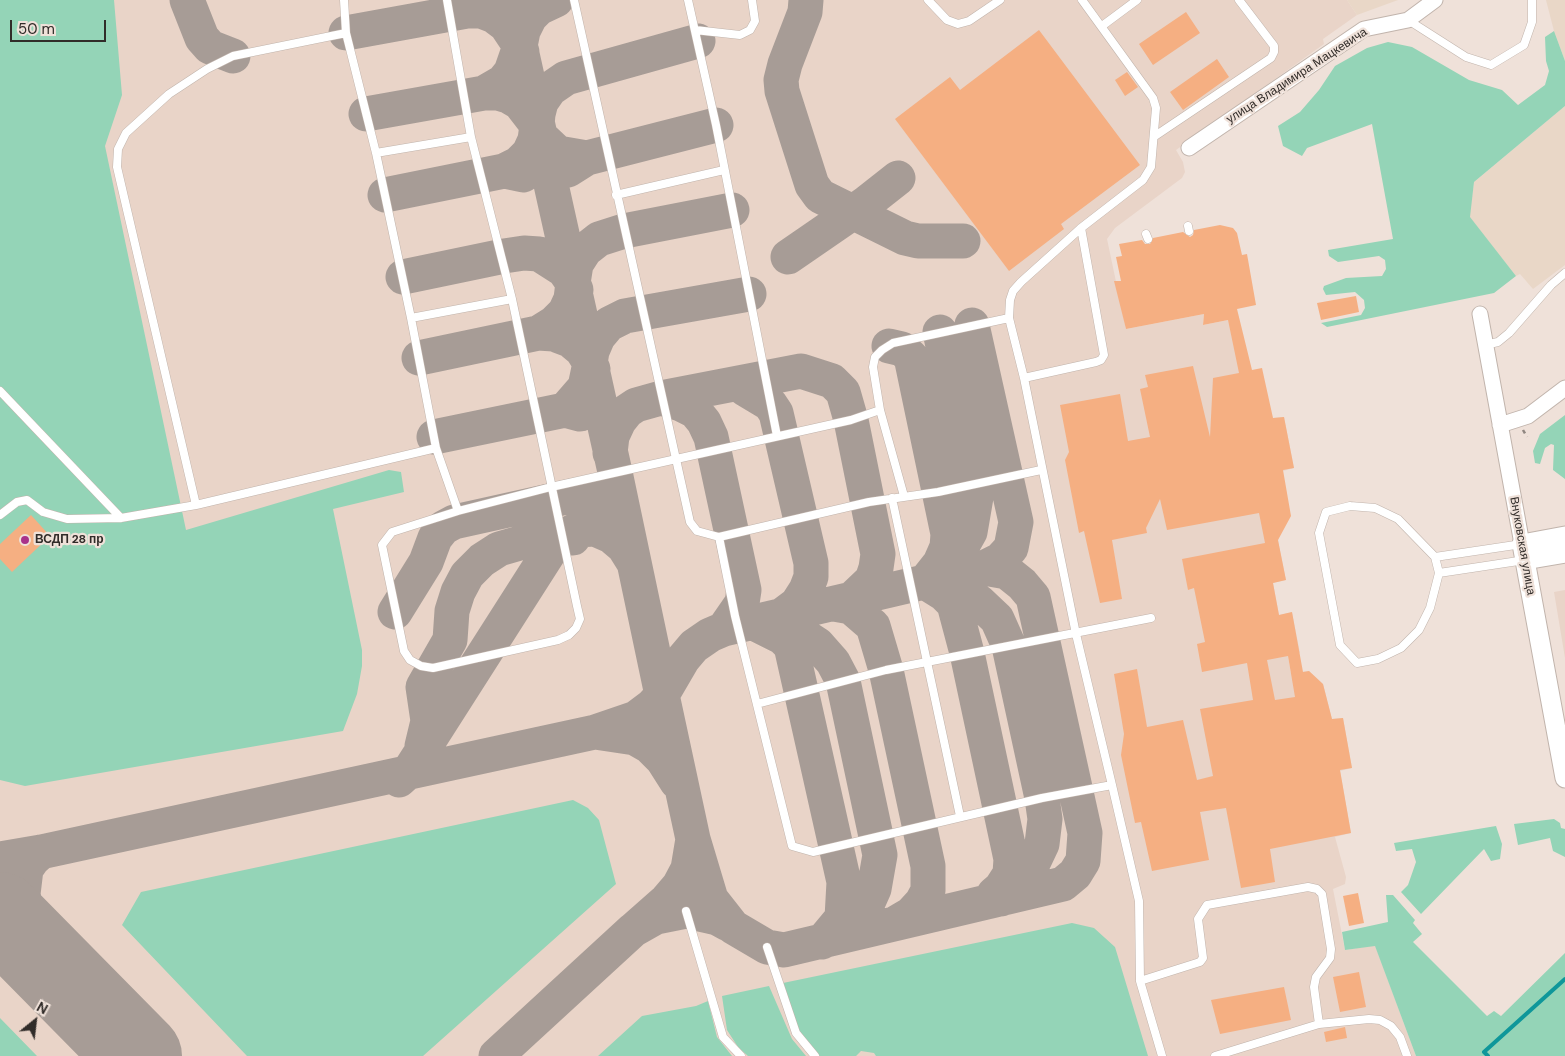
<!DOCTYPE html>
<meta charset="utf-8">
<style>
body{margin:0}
#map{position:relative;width:1565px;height:1056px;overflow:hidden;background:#efe1d9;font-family:"DM Sans",sans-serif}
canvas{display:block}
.north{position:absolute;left:10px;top:996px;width:50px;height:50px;-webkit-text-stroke:4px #efe1d9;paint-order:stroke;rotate:29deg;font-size:14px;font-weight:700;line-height:20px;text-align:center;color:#312c29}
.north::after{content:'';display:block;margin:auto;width:18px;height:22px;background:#312c29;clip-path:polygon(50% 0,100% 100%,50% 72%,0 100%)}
.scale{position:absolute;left:10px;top:20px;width:96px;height:22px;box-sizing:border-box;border:2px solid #312c29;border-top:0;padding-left:6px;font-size:15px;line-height:18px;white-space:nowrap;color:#312c29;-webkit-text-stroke:4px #efe1d9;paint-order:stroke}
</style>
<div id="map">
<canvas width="1565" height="1056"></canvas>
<div class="north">N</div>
<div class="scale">50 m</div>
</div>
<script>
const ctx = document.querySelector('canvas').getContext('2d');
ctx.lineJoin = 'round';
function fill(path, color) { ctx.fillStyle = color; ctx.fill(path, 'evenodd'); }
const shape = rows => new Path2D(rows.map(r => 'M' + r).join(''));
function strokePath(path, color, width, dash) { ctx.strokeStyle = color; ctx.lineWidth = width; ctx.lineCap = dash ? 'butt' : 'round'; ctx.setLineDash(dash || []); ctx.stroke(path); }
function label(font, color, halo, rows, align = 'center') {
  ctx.font = font + ' "DM Sans",sans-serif'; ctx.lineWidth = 4.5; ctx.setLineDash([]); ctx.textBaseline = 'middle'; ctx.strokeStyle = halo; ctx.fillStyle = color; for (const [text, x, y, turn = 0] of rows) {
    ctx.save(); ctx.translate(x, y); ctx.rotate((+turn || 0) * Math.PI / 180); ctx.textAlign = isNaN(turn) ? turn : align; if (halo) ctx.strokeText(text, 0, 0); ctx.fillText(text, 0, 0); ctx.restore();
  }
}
fill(shape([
 [0,0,1347,0,1357,15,1323,39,1324,44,1176,150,1183,162,1185,172,1182,178,1115,228,1107,239,1126,329,1204,314,1203,325,1228,320,1273,418,1284,417,1294,468,1283,471,1278,541,1286,580,1273,583,1279,615,1292,612,1300,653,1288,656,1291,673,1309,671,1323,684,1332,719,1343,718,1352,768,1340,771,1351,833,1335,837,1346,877,1345,884,1333,889,1345,950,1375,945,1416,1056,0,1056],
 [1565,590,1565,658,1554,592]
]), '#e9d4c8');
fill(shape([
 [1347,0,1398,0,1357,15],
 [1546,0,1565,0,1565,61,1554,31],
 [1565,106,1565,265,1533,289,1520,274,1516,276,1469,217,1474,182]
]), '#e9d7c7');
fill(shape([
 [0,0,114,0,122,95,105,146,186,530,389,470,401,472,404,492,333,509,362,650,362,666,357,694,343,731,25,786,0,780],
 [1554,31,1565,61,1565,106,1474,182,1470,217,1516,276,1494,293,1327,327,1321,323,1361,315,1365,308,1364,300,1355,292,1326,295,1323,289,1324,286,1346,278,1382,276,1386,269,1385,260,1379,256,1338,262,1329,256,1328,250,1393,239,1372,124,1307,148,1302,156,1283,146,1278,126,1300,112,1319,90,1335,66,1367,48,1388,42,1412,47,1469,80,1502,90,1518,105,1545,85,1549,71,1546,61,1545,37],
 [1565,415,1565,479,1553,470,1554,445,1551,444,1545,448,1540,464,1535,463,1533,451,1540,434],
 [573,800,588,808,599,820,616,884,423,1056,247,1056,122,925,141,892],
 [1554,819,1560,823,1561,828,1565,829,1565,857,1553,851,1550,838,1518,845,1514,824],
 [1496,826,1502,844,1500,859,1491,861,1484,849,1421,914,1401,892,1408,885,1416,862,1412,849,1396,851,1394,843],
 [1386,895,1393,895,1415,920,1413,923,1422,934,1413,942,1487,1016,1494,1011,1501,1016,1565,953,1565,1056,1416,1056,1375,946,1345,950,1342,932,1388,922],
 [1072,923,1094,928,1115,947,1148,1056,876,1056,874,1053,861,1051,856,1056,818,1056,800,1033,783,983],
 [769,986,792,1039,806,1056,748,1056,738,1047,727,1030,722,996],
 [708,1001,717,1037,732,1056,598,1056,642,1016,696,1006],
 [0,1018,37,1056,0,1056]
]), '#94d4b7');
strokePath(shape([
 [1488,1056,1484,1052,1565,979]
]), '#0f979a', 4);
strokePath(shape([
 [187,0,202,38,210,47,233,56],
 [806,0,805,12,785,64,781,80,782,91,812,185,820,196,905,238,918,241,963,241],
 [346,33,467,11,481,11,494,16,506,25,520,46,511,72,503,82,484,93],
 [522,52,520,46,523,31,530,17,539,8,556,0],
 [366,114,484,93,498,93,508,96,520,103,537,125,535,140,529,153,518,164,504,171],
 [587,158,558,153,541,137,537,125,538,114,541,102,550,89,566,78,698,41],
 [568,170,587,158,716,125],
 [385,195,504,171,523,175],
 [788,257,865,204,898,178],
 [403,277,504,256,524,253,539,254,564,270,573,283,571,299,565,312,554,323,538,333],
 [576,290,573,283,576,264,585,250,599,239,624,231,732,210],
 [972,325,1016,522,1011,548,1000,560,984,568],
 [889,346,902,349,911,357,948,534,947,547,940,563,925,582,947,565,961,548,970,532,976,497,940,332],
 [419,358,538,333,554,334,570,340,582,350,590,363,585,387,565,410],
 [593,369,590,363,592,351,598,337,609,324,625,316,749,294],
 [745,389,770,404,776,413,811,563,811,577,806,590,797,604,781,616],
 [661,398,681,404,695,411,704,422,711,437,744,590,742,603,724,629],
 [434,437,565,410,580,414],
 [610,453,612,436,619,421,627,411,636,405,661,398,801,371,832,381,843,392,851,420,878,554,876,568,872,580,851,600],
 [935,579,962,590,979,602,997,619,1009,646,1042,798,1045,819,1042,844,1033,863,1019,884,1001,899],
 [928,584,944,594,954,604,967,653,1011,859,1010,874,1001,888,994,894],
 [834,604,851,607,873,626,886,670,928,866,928,891,922,902,911,914,894,924],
 [395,612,426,562,435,538,443,528,454,522,576,495,591,496,605,503,617,512,627,530],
 [774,622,789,626,818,645,833,662,843,681,880,855,874,889,866,907,853,922,822,942,842,918,844,882,791,646,782,637,754,623,774,622],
 [595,732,635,738,649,746,663,760,677,782],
 [422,746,428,721,423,687,450,640,452,611,458,592,467,575,482,560,499,549,551,534,573,538],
 [399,780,410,770,553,546,562,537,576,530,595,529,611,536,624,547,634,563],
 [693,839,688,869,679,886,667,900,633,930,656,917,686,911,717,918,728,924],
 [0,859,41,852,595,732,636,718,652,706,662,695,683,659,694,646,710,635,724,629,984,568,1007,572,1022,584,1033,597,1085,833,1083,861,1075,874,1063,884,784,950,767,947,733,927,711,899,693,839,662,695,615,472,510,0],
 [40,956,28,924,23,894,26,869,33,859,41,852],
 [496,1056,633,930]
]), '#a79c96', 35);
strokePath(shape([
 [0,915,139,1056]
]), '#a79c96', 86);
fill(shape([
 [1186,12,1200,33,1153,65,1139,44],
 [1039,30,1140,165,1061,224,1064,229,1009,271,895,119,950,77,960,90],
 [1217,59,1229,77,1183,110,1170,92],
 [1127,72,1138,87,1125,96,1115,80],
 [1220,225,1233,228,1237,233,1242,255,1247,254,1256,305,1237,309,1252,370,1262,368,1273,418,1284,417,1294,468,1283,470,1291,516,1278,540,1286,580,1273,583,1279,615,1292,612,1303,672,1309,671,1323,684,1332,719,1343,718,1352,768,1340,770,1351,833,1270,849,1275,882,1241,888,1226,808,1200,812,1209,860,1152,871,1141,822,1135,823,1121,755,1124,734,1114,674,1137,669,1147,727,1183,720,1197,780,1213,776,1200,709,1253,700,1247,663,1202,672,1197,644,1205,642,1194,588,1188,590,1182,559,1265,543,1259,513,1167,530,1160,499,1146,528,1147,533,1112,540,1122,599,1100,603,1084,531,1079,533,1065,460,1069,452,1060,405,1120,394,1128,441,1150,437,1140,389,1148,387,1145,375,1193,366,1210,437,1213,378,1239,373,1228,320,1203,325,1204,314,1126,329,1114,281,1121,281,1116,257,1122,256,1119,244,1142,240,1145,244,1150,244,1153,238,1183,232,1190,237,1193,235,1194,230],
 [1288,656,1295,697,1275,700,1267,660],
 [1356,296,1359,312,1321,320,1317,303],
 [31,515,50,536,12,572,0,559,0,544],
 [1358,893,1364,923,1349,926,1343,896],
 [1359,972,1366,1007,1340,1012,1333,977],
 [1284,987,1291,1020,1220,1034,1211,1000],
 [1345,1027,1347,1038,1326,1042,1324,1032]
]), '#f5af82');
const service = shape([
 [344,0,346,33,376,153,411,318,436,448,458,511,551,487,851,420,880,410,873,367,875,357,882,350,893,343,1009,318,1024,378,1076,634,1112,785],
 [447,0,471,137,512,299,577,606,580,619,576,628,569,635,558,640,433,668,421,666,410,660,404,651,382,545,392,532,458,511],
 [574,0,690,522,697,531,719,537,735,616,792,846,813,852,1042,798,1112,785,1139,901,1140,981,1162,1056],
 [688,0,716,125,777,436],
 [928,0,947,20,958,24,969,21,1000,0],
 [1408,20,1466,57,1491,65,1524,45,1532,22,1532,0],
 [1102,26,1137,0],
 [695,30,740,35,750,30,755,21,752,0],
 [1155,136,1271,58,1274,52,1274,46,1239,0],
 [376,153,471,137],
 [616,195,724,170],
 [1188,226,1189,231],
 [1146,234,1148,239],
 [411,318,512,299],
 [1009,318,1010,300,1013,291,1021,282,1081,228,1143,180,1151,167,1156,108,1153,98,1082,0],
 [1485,345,1498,342,1509,333,1551,285,1565,273],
 [1024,378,1096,362,1101,360,1104,355,1081,228],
 [0,391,121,518],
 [880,410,904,496],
 [892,498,960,816],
 [196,505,117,167,118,149,126,133,169,94,207,69,233,56,346,33],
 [1350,506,1375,508,1398,519,1435,557,1439,573,1430,608,1419,630,1401,648,1378,659,1357,663,1340,645,1319,533,1326,512,1350,506],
 [0,515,17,502,27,500,43,512,67,519,121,518,196,505,436,448],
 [719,537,869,502,938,492,1041,470],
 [1435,557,1522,544],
 [1439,573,1525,560],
 [757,704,886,670,1151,618],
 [686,911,723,1037,741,1056],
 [767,947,796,1033,815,1056],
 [1140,981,1200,962,1203,958,1198,919,1207,905,1308,887,1317,889,1322,894,1331,949,1330,958,1316,977,1314,987,1319,1024],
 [1215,1056,1319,1024,1369,1019,1380,1020,1391,1026,1400,1037,1407,1056]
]);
const minor = shape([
 [1189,148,1364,29,1408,20,1435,0],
 [1480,314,1522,544],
 [1500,425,1528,416,1565,388]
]);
const tertiary = shape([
 [1565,536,1522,544,1565,778],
 [1525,560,1565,553]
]);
strokePath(service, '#c1b4ac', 9);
strokePath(minor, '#c1b4ac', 17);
strokePath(tertiary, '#c1b4ac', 21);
strokePath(shape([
 [1523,430,1527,437]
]), '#908781', 2.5, [4, 4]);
strokePath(service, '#fff', 8);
strokePath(minor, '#fff', 15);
strokePath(tertiary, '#fff', 19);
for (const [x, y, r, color] of [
 [25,540,5,"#a9328a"]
]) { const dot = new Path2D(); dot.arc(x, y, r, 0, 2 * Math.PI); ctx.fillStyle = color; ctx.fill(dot); strokePath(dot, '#efe1d9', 2); }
label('12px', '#312c29', '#efe1d9', [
 ["улица Владимира Мацкевича",1297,76,-33],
 ["Внуковская улица",1522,546,80]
]);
label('bold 12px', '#312c29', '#efe1d9', [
 ["ВСДП 28 пр",35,540]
], 'left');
</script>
